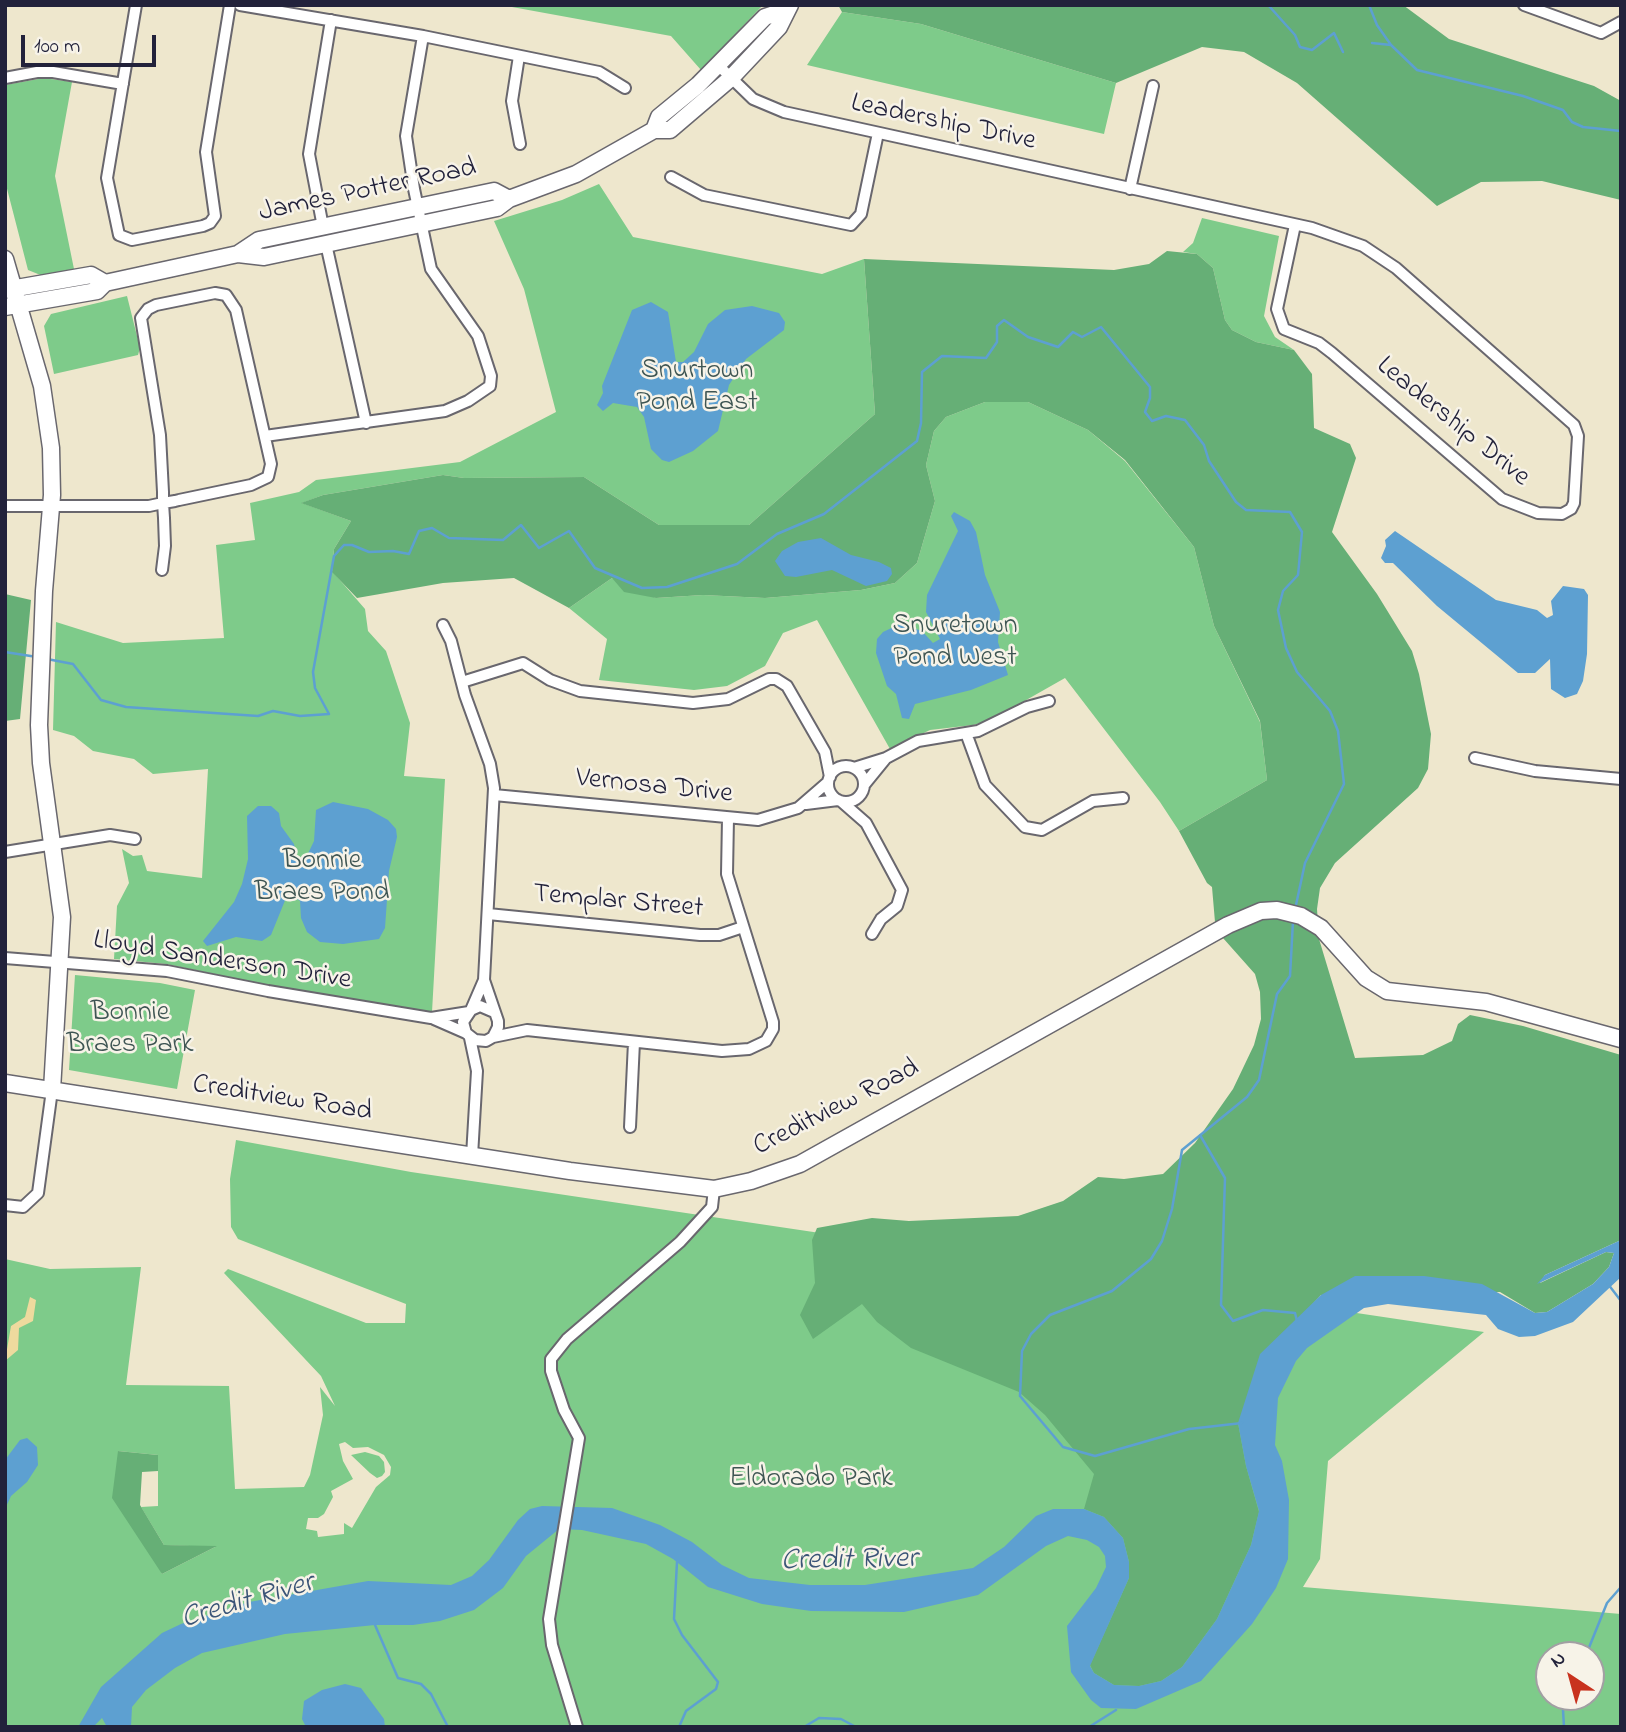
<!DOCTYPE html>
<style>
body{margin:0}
#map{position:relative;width:1626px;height:1732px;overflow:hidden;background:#eee7cd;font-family:"Indie Flower",sans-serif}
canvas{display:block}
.frame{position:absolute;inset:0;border:7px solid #22223b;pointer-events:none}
.north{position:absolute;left:1535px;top:1641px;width:70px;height:70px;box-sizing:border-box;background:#f7f3e8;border:2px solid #a29fa3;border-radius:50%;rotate:324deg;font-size:19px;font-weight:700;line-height:28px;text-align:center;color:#22223b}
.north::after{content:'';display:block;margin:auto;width:24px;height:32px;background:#c8321e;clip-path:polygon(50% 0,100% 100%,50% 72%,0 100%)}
.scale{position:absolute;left:21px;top:35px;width:135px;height:32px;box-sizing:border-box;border:4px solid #22223b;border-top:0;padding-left:9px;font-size:21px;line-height:24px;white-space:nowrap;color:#22223b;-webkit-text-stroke:5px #f7f3e8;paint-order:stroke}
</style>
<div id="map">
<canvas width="1626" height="1732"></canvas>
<div class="frame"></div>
<div class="north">N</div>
<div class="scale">100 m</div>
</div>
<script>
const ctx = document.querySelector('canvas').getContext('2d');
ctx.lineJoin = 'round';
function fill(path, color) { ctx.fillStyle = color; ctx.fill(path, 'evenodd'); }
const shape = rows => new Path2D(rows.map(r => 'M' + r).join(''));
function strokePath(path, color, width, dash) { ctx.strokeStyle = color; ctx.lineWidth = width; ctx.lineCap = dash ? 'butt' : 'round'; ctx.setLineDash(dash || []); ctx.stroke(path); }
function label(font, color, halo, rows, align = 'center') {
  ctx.font = font + ' "Indie Flower",sans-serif'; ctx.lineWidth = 5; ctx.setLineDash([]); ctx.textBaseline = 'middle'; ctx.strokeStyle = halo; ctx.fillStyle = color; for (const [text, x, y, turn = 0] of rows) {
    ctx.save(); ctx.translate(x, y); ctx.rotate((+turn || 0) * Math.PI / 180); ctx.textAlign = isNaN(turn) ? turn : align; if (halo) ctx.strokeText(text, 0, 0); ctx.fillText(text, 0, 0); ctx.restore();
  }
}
fill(shape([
 [501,5,763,5,701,70,671,36],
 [842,12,921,24,1116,83,1104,134,807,65],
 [44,78,72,82,55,176,74,269,43,276,28,270,5,181,5,85],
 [599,184,633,237,822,274,864,259,875,414,749,525,659,525,584,477,464,478,443,475,323,495,302,503,351,521,334,549,332,571,365,609,368,631,386,651,410,723,404,776,445,779,432,1012,268,985,166,964,114,959,117,906,129,883,122,849,133,856,142,855,147,871,202,878,208,769,153,774,134,759,93,751,74,736,53,730,56,622,123,643,224,638,216,545,255,540,250,503,299,492,316,480,460,462,556,412,524,289,494,221,562,200],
 [1202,218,1279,236,1264,316,1275,337,1294,350,1256,342,1232,330,1225,320,1213,268,1197,254,1183,252,1193,243],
 [127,296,140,348,138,355,54,374,44,326,51,314],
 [985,402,1028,402,1088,430,1125,461,1194,547,1214,626,1260,722,1267,780,1179,831,1160,802,1065,678,991,720,973,725,930,730,890,749,817,620,783,633,765,666,727,686,694,690,599,680,607,639,569,608,612,578,656,598,703,595,765,598,861,590,895,583,917,563,935,501,926,465,934,431,946,417],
 [75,975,160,983,195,990,177,1089,69,1070],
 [236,1140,411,1172,1484,1332,1328,1461,1320,1559,1303,1587,1621,1614,1621,1727,5,1727,5,1259,50,1269,141,1267,126,1385,229,1386,235,1489,304,1487,310,1475,323,1415,320,1387,335,1406,321,1376,224,1273,228,1269,366,1323,405,1323,406,1304,238,1239,231,1227,230,1179],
 [345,1442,353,1448,368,1447,384,1455,391,1467,390,1475,376,1487,352,1528,344,1523,344,1534,318,1537,317,1531,306,1529,308,1518,318,1518,324,1514,333,1497,331,1491,353,1479,343,1461,339,1444],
 [118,1451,158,1455,158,1506,141,1507,164,1545,215,1547,162,1574],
 [1549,1655,1591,1655,1591,1697,1549,1697],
 [365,1452,379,1456,384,1462,385,1472,382,1476,377,1478,370,1473,351,1455]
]), '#7ecb8a');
fill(shape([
 [838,5,1403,5,1449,39,1594,86,1621,101,1621,200,1542,181,1481,182,1437,206,1297,83,1244,52,1202,47,1116,83,921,24,842,12],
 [1167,251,1197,254,1213,268,1225,320,1232,330,1256,342,1294,350,1312,374,1314,428,1350,444,1356,458,1332,532,1377,594,1412,651,1419,674,1431,734,1428,769,1418,788,1335,863,1320,888,1317,909,1319,939,1355,1058,1423,1055,1452,1041,1458,1024,1470,1015,1523,1026,1621,1055,1621,1240,1545,1275,1540,1283,1606,1252,1614,1253,1609,1267,1593,1284,1547,1312,1535,1313,1500,1292,1321,1295,1297,1321,1238,1423,1246,1466,1259,1512,1251,1545,1217,1619,1182,1667,1161,1681,1139,1686,1114,1685,1094,1673,1090,1665,1129,1578,1129,1562,1123,1538,1104,1517,1084,1509,1094,1474,1045,1415,1019,1392,911,1348,877,1322,862,1304,813,1339,800,1315,815,1283,812,1240,817,1228,872,1218,909,1221,1018,1216,1063,1201,1098,1177,1124,1179,1163,1174,1195,1143,1233,1089,1254,1045,1261,1019,1260,992,1255,974,1223,938,1215,922,1212,887,1207,883,1179,831,1267,780,1260,721,1214,626,1194,547,1125,460,1088,430,1028,402,985,402,946,417,934,431,926,465,935,501,917,563,895,583,861,590,765,598,703,595,656,598,624,592,612,578,569,608,514,578,443,583,357,598,332,572,334,549,351,521,301,503,323,495,443,475,464,478,584,477,659,525,749,525,875,414,864,259,1114,270,1149,264],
 [5,594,31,600,20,719,5,721],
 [118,1451,158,1455,158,1471,142,1472,140,1505,164,1545,217,1546,162,1574,112,1498]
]), '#66af76');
fill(shape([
 [30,1297,36,1300,33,1321,19,1328,18,1350,5,1361,11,1326,25,1317]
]), '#eeda9e');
fill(shape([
 [651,302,668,312,676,362,683,362,694,352,708,324,725,310,752,306,779,313,785,322,784,330,746,359,729,385,718,431,693,451,669,462,662,460,651,449,644,417,637,407,613,403,603,411,597,405,603,393,602,386,632,310],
 [954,512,970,521,976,532,985,575,1000,612,998,642,1008,675,971,690,915,704,909,719,902,718,896,694,887,686,876,653,877,639,883,632,900,624,922,631,933,643,940,639,926,612,927,595,958,531,951,516],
 [1395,531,1496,600,1537,610,1547,618,1553,615,1551,601,1563,586,1584,589,1588,595,1587,654,1583,681,1577,694,1565,698,1551,689,1550,659,1535,673,1518,673,1437,606,1393,563,1385,563,1381,558,1386,546,1385,540],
 [821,538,851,555,879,562,891,568,892,574,887,581,866,586,832,570,796,577,785,576,775,561,782,551,798,542],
 [333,802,368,809,388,820,396,829,397,837,389,871,385,928,379,939,343,944,320,942,307,932,301,918,300,901,291,895,286,898,271,935,262,941,236,937,207,946,203,941,234,902,242,884,248,859,247,816,258,806,271,806,279,813,281,826,294,844,298,861,304,862,314,841,316,810],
 [1621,1240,1621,1277,1573,1322,1535,1336,1519,1337,1498,1329,1486,1315,1388,1304,1364,1308,1307,1348,1296,1361,1278,1398,1275,1445,1282,1461,1289,1500,1288,1559,1276,1588,1252,1624,1201,1681,1136,1709,1101,1708,1091,1700,1071,1672,1067,1626,1096,1588,1106,1567,1105,1556,1099,1547,1087,1540,1068,1536,1046,1546,978,1595,904,1612,811,1611,762,1604,708,1587,673,1559,646,1544,582,1530,559,1529,526,1556,503,1588,474,1610,440,1621,413,1625,375,1625,285,1634,202,1653,175,1668,146,1690,132,1707,131,1727,107,1727,102,1718,93,1727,78,1727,101,1687,162,1633,181,1624,249,1602,368,1581,451,1585,472,1576,489,1560,518,1520,530,1509,542,1506,612,1508,660,1525,692,1542,722,1565,749,1578,810,1585,865,1585,973,1568,1004,1547,1036,1516,1053,1509,1084,1509,1104,1517,1123,1538,1129,1562,1129,1578,1090,1666,1094,1673,1114,1685,1139,1686,1161,1681,1182,1667,1217,1619,1251,1545,1259,1511,1246,1466,1238,1423,1260,1354,1321,1295,1355,1276,1424,1276,1482,1284,1535,1313,1547,1312,1593,1284,1609,1267,1614,1253,1606,1252,1537,1284,1545,1275],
 [27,1438,37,1447,38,1465,27,1482,11,1496,5,1509,5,1460,20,1440],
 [345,1684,361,1688,384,1719,385,1727,306,1727,302,1719,304,1701,322,1690]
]), '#5da0d1');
strokePath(shape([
 [1263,5,1269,6,1295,35,1300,47,1312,50,1334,33,1343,52],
 [1369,5,1377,25,1391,45,1417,70,1523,96,1563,110,1572,122,1583,127,1621,131],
 [1372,43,1391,45],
 [5,652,37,657],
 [47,659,73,664,101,700,126,707,258,716,273,711,300,716,329,714,315,688,313,672,334,556,344,545,352,545,369,552,393,551,409,554,419,531,432,528,449,538,503,540,521,525,539,548,569,531,595,568,642,588,667,587,737,564,777,534,824,514,917,441,921,423,922,372,942,356,986,358,997,342,997,326,1004,320,1028,337,1058,347,1073,332,1082,337,1101,327,1150,387,1150,398,1145,412,1152,421,1166,416,1185,420,1204,445,1209,461,1236,502,1246,510,1290,512,1302,532,1298,575,1283,591,1278,610,1286,648,1297,672,1330,711,1338,731,1344,784,1305,863,1296,905],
 [1200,1135,1225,1178,1221,1305,1233,1321,1263,1310,1295,1313,1297,1321],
 [1608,1284,1621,1301],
 [1242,1423,1189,1429,1095,1456,1063,1447,1020,1396,1022,1351,1031,1334,1050,1315,1112,1291,1151,1259,1162,1241,1172,1209,1182,1150,1247,1097,1259,1080,1277,994,1290,976,1293,921],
 [677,1562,674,1619,682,1635,718,1682,716,1689,686,1711,679,1727],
 [375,1625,398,1678,421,1684,431,1694,448,1727],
 [1586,1655,1607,1603,1621,1587],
 [1563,1710,1564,1727],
 [804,1727,819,1718,841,1719,856,1727],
 [1089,1727,1116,1710]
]), '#5da0d1', 2.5);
const street = shape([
 [136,5,107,178,119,235,132,240,203,226,210,223,215,216,206,152,230,5],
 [240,5,423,36,599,72,625,88],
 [1524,5,1601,33,1621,22],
 [519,56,512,101,520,144],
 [719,66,753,99,784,112,1312,228,1363,246,1396,268,1574,425,1578,436,1574,503,1571,509,1562,514,1538,513,1502,499,1332,353,1319,343,1284,329,1277,309,1295,225],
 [5,78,37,72,53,72,123,84],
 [671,177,704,195,851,225,861,214,878,133],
 [1130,189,1153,86],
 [323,227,309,154,331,20],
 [326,244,366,423],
 [265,436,445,411,468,401,490,386,491,376,478,336,431,269,414,189,406,136,423,36],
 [5,506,149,506,163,503,175,501,179,500,251,485,268,477,271,464,236,310,226,295,215,293,156,305,148,309,141,318,160,435,163,492,163,503,164,518,165,546,162,570],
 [443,625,451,641,465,695,490,764,494,788,484,980,471,1010],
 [462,682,523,663,550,680,580,691,693,703,728,699,769,679,776,679,787,686,825,752,830,777],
 [966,733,985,785,1025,827,1042,830,1093,801,1123,798],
 [1475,758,1535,771,1621,779],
 '828 784a18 18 0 1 1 36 0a18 18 0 1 1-36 0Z',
 [854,768,886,758,918,741,978,731,1027,707,1049,701],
 [864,785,886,758],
 [494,795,758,820,798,808,828,782],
 [842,802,866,823,902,890,897,906,881,919,872,934],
 [806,804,838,800],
 [5,852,110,835,135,839],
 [488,914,700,935,719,935,743,927],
 [5,958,167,971,268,991,431,1018,469,1012],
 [484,980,498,1021,498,1027,493,1037,486,1041,475,1040,466,1033,463,1022,471,1010,480,1006,494,1012],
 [434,1019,466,1033],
 [493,1037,527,1030,722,1051,749,1049,766,1041,773,1029,773,1022,727,874,728,818],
 [470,1038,477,1071,472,1156],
 [630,1127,634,1042],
 [5,1205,23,1207,38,1193,52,1090],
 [577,1727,552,1645,549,1619,579,1438,564,1410,551,1371,551,1359,567,1339,680,1242,712,1207,714,1189]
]);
const secondary = shape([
 [654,130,659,117,698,85,765,17,786,10],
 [238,254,259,240,494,191,509,199],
 [5,259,42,386,51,448,52,495,44,591,39,725,41,763,62,917,52,1090],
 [5,290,91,275,105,283],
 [5,307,97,291,105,283,238,254,264,257,497,208,509,199,576,174,654,130,670,130,731,78,779,27,790,5],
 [5,1083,570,1171,714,1189,751,1181,800,1164,1228,925,1261,911,1277,910,1301,916,1321,928,1366,978,1387,991,1486,1002,1621,1039]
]);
strokePath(street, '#69676e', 14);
strokePath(secondary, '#69676e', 19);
strokePath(street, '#fff', 10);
strokePath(secondary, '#fff', 16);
label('28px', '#22223b', '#f7f3e8', [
 ["Leadership Drive",943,124,12],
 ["James Potter Road",368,192,-12],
 ["Leadership Drive",1452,423,39],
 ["Vernosa Drive",654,788,6],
 ["Templar Street",618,903,5],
 ["Lloyd Sanderson Drive",222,962,9],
 ["Creditview Road",282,1100,9],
 ["Creditview Road",837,1109,-27]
]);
label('28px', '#3e5553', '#f7f3e8', [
 ["Snurtown",697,372],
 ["Pond East",697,404],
 ["Snuretown",955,627],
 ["Pond West",955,659],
 ["Bonnie",322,862],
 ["Braes Pond",322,894],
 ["Bonnie",130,1014],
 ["Braes Park",130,1046],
 ["Eldorado Park",811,1480]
]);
label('italic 30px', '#3a5477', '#f7f3e8', [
 ["Credit River",849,1562,-1],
 ["Credit River",248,1603,-16]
]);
</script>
